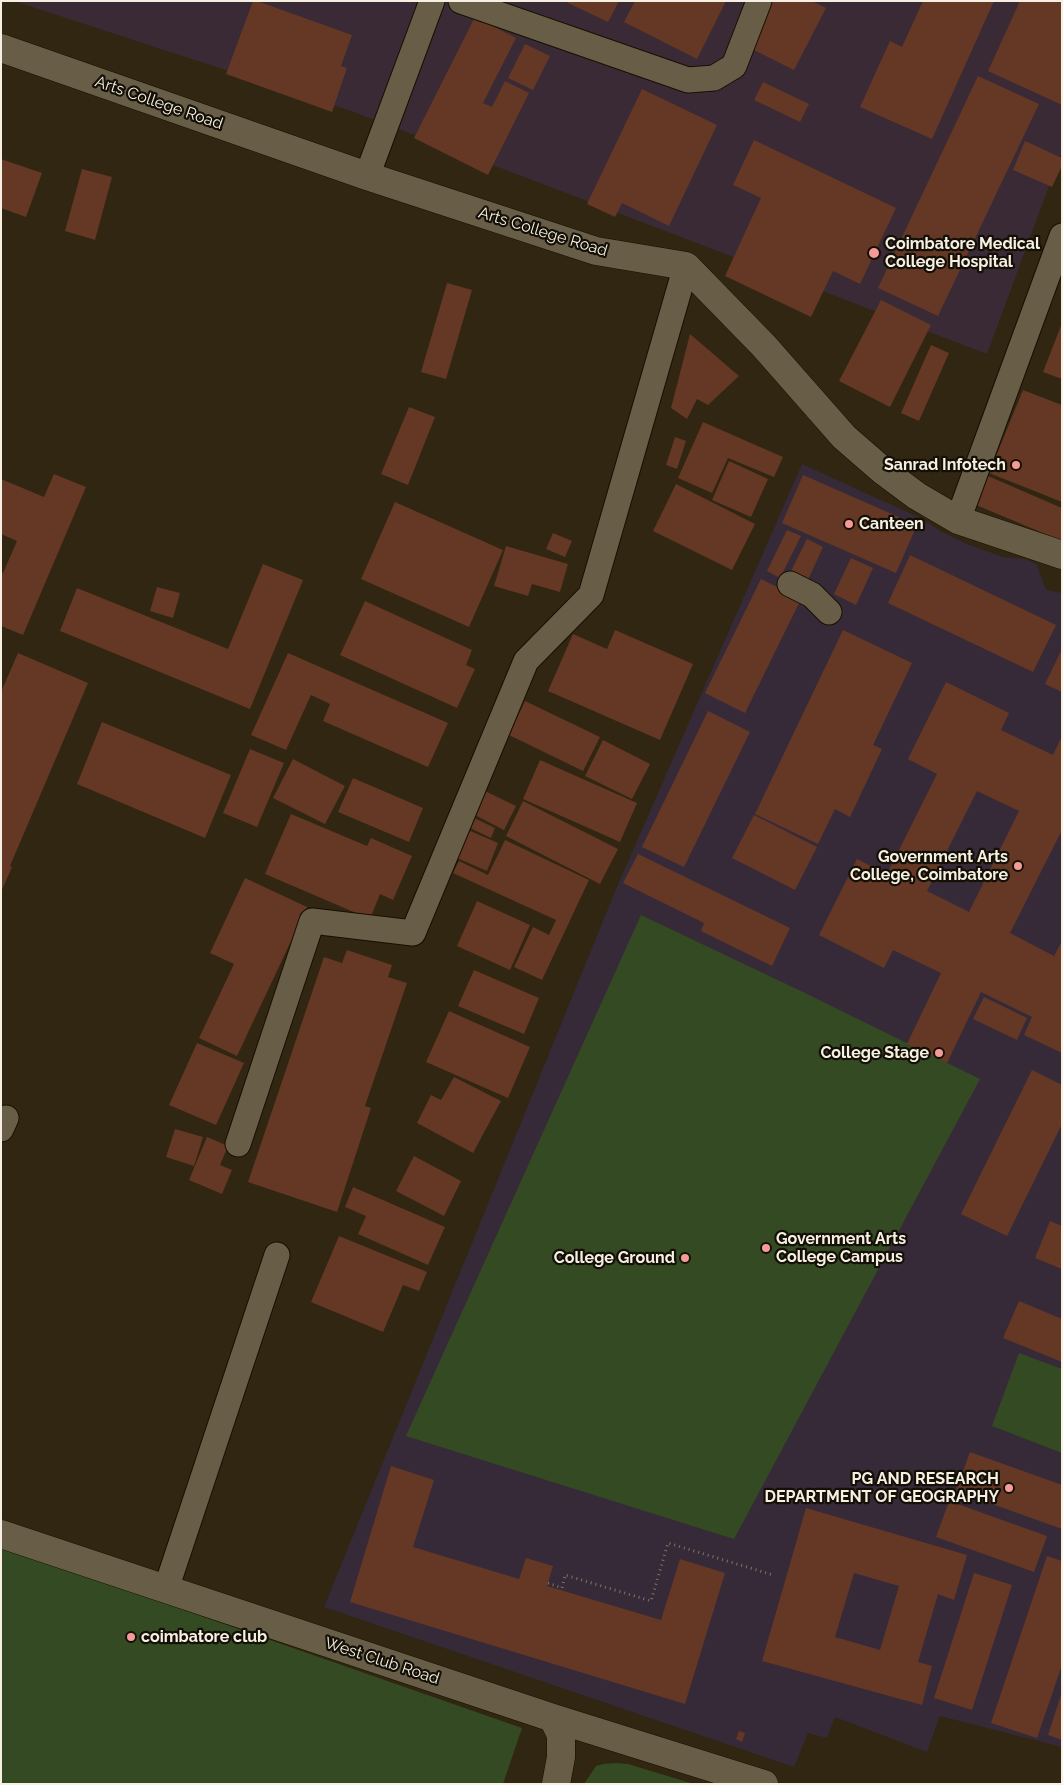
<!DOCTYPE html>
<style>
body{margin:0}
#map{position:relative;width:1063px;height:1785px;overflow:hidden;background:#302611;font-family:Raleway,sans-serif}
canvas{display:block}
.frame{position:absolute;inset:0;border:2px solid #f6f0e2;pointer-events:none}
</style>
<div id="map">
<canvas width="1063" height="1785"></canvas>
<div class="frame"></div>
</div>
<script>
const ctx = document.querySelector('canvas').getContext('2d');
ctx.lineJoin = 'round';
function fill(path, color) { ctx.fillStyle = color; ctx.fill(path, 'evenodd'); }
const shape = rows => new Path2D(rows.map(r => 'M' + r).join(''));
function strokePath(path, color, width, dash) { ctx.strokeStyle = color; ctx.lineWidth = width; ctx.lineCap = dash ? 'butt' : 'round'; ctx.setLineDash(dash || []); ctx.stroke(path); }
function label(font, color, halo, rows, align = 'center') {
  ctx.font = font + ' Raleway,sans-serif'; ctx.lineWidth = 4.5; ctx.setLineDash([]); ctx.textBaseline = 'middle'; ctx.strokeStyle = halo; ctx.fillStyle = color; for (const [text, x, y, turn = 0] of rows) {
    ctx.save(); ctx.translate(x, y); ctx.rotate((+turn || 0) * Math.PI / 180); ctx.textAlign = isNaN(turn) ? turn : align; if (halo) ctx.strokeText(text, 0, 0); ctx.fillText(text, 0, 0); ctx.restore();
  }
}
fill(shape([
 [802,464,916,516,944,533,967,544,1003,557,1026,559,1037,565,1046,590,1062,593,1062,1747,940,1716,927,1752,835,1717,827,1738,808,1733,794,1767,324,1607,616,889]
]), '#372a38');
fill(shape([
 [14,1,1062,1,1062,151,987,354,354,112]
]), '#392a36');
fill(shape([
 [641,915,805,993,980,1079,734,1539,406,1436],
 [1019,1353,1062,1369,1062,1453,992,1426],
 [1,1546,522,1728,503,1784,1,1784],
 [616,1763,628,1764,694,1784,584,1784,596,1766,603,1764]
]), '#334a22');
fill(shape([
 [253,1,257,1,352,35,341,66,347,68,332,112,226,74],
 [569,1,619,1,608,22,568,3],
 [635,1,726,1,697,59,624,22],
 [771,1,812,1,826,8,794,70,748,47],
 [923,1,994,1,932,139,860,107,890,41,902,47],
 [1020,1,1062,1,1062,105,988,71],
 [475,17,516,38,483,103,492,107,505,81,529,93,488,175,414,138],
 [525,44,550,56,533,90,508,78],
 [978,76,1039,104,938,316,878,288],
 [763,82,809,104,800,122,754,100],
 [642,89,717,125,669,226,622,203,615,217,587,204],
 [754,140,896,208,860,284,833,271,811,317,725,276,761,198,733,185],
 [1025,141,1062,158,1062,166,1052,187,1013,170],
 [1,159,42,173,26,217,1,208],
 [82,169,112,177,95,240,65,231],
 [447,283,472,290,446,379,421,372],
 [881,300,931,325,890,407,839,381],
 [1062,323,1062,379,1043,372],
 [690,334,739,376,708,405,697,399,687,419,671,408],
 [931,345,949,353,919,421,901,413],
 [1023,390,1062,405,1062,502,989,473],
 [409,407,435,417,408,485,381,474],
 [703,422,783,457,774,477,728,458,712,493,678,478],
 [675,437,686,441,677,469,666,465],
 [729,461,768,479,751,517,712,500],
 [54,474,86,487,23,635,1,626,1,572,3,573,17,541,1,534,1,479,44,497],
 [803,475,917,525,896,573,782,523],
 [988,476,1062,508,1062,541,976,505],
 [676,484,755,524,732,570,653,531],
 [395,502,503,550,469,627,361,579],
 [787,530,801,536,780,578,767,571],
 [553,533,572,541,565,557,546,549],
 [807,539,823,547,806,584,789,575],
 [506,546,568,564,560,592,532,584,528,596,494,586],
 [910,555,1056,625,1033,672,888,603],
 [851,558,873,568,856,605,834,594],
 [263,564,303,580,250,709,60,631,77,588,228,649],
 [761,579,801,599,745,713,705,693],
 [157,587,180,593,173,618,150,611],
 [365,601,472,650,466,665,475,669,457,708,340,655],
 [615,630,693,664,660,740,548,691,573,634,607,649],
 [843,630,912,663,873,745,882,749,850,817,835,809,818,844,755,814],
 [1062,649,1062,692,1045,684],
 [18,653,88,683,10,866,12,867,1,892,1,692],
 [288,653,448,723,428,767,323,721,330,704,311,695,286,750,251,735],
 [946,682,1009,713,1001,730,1053,755,1062,736,1062,830,1010,933,1054,956,1062,941,1062,1053,1024,1035,1032,1017,981,992,947,1063,907,1044,941,973,893,950,884,968,819,935,857,859,887,874,937,774,908,759],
 [977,791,1019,811,969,912,927,891],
 [525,701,600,737,583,771,509,735],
 [708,711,750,732,684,867,642,847],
 [102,722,231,775,205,838,77,784],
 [603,740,650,764,632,799,585,776],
 [250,749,284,763,257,827,223,813],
 [293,759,345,786,325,824,273,798],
 [540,760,637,803,620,842,523,799],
 [353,778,423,808,409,842,338,812],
 [483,790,516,806,504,830,471,813],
 [523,801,618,849,600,884,506,836],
 [291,814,367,846,371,838,412,856,393,900,380,894,370,919,265,874],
 [754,815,817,847,795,890,732,858],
 [472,817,495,828,491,838,468,827],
 [468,830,498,843,487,871,457,858],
 [505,840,589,880,542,980,514,967,533,927,549,935,556,920,453,873,459,861,488,875],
 [638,854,790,928,772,966,701,931,704,923,623,883],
 [245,878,307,907,237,1056,199,1038,234,964,210,953],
 [477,901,530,925,510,970,457,946],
 [347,950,392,965,388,977,407,983,365,1106,371,1108,337,1212,248,1182,324,957,342,963],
 [474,970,539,998,524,1034,458,1006],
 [984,997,1027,1018,1017,1040,973,1019],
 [449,1011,530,1047,508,1098,426,1062],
 [197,1043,244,1063,216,1125,169,1105],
 [1032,1070,1062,1085,1062,1124,1007,1236,961,1214],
 [454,1077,501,1101,473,1153,417,1123,431,1095,441,1100],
 [175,1129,203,1137,194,1166,166,1157],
 [207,1137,228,1146,220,1165,232,1170,222,1194,189,1180],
 [414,1156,461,1181,444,1216,396,1191],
 [353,1187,445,1227,428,1265,358,1234,366,1216,345,1207],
 [1050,1221,1062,1226,1062,1269,1035,1258],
 [339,1236,427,1272,419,1291,403,1285,383,1332,311,1302],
 [1019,1301,1062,1319,1062,1362,1003,1338],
 [970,1452,1062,1485,1062,1529,956,1491],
 [391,1466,434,1480,413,1547,519,1579,526,1558,553,1566,547,1586,661,1620,680,1559,725,1573,685,1704,350,1602],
 [949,1501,1047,1536,1034,1572,936,1537],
 [806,1508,967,1555,954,1600,938,1594,918,1662,932,1666,922,1705,762,1661],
 [854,1573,899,1586,880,1650,835,1637],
 [1047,1556,1062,1561,1062,1665,1037,1738,991,1723],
 [974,1573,1012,1585,972,1710,934,1698],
 [1062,1692,1062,1740,1048,1735],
 [739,1731,745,1733,742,1742,736,1739]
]), '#653725');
const minor = shape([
 [461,1,688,80,714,78,734,66,759,1],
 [367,176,432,1],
 [958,520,1062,236],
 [790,584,812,595,829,612],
 [1,1129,6,1118],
 [238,1144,312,921,413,933,526,661,591,595,686,266],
 [166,1589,277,1255]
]);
const tertiary = shape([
 [1,48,367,176,596,251,686,266,764,346,844,437,882,470,917,496,958,520,1062,555],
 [1,1534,553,1718,764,1784],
 [553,1718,561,1735,561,1757,556,1784]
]);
strokePath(minor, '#180f00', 27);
strokePath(tertiary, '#180f00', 29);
strokePath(shape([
 [548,1583,562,1588,565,1575,651,1601,668,1543,773,1575]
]), '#7d7462', 3, [1, 4]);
strokePath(minor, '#685e47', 25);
strokePath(tertiary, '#685e47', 28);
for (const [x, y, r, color] of [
 [874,253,6,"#f59b97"],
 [1016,465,5,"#f59b97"],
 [849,524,5,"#f59b97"],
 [1018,866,5,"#f59b97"],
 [939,1053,5,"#f59b97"],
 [766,1248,5,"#f59b97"],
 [685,1258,5,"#f59b97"],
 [1009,1488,5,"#f59b97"],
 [131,1637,5,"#f59b97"]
]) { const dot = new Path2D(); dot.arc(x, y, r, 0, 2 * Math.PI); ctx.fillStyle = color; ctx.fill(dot); strokePath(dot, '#141007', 2); }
label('16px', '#f6f0e2', '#141007', [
 ["Arts College Road",159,103,19],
 ["Arts College Road",543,232,17],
 ["West Club Road",382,1661,18]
]);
label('bold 16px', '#f6f0e2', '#141007', [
 ["Coimbatore Medical",885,244,"left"],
 ["College Hospital",885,262,"left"],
 ["Sanrad Infotech",1006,465],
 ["Canteen",859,524,"left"],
 ["Government Arts",1008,857],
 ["College, Coimbatore",1008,875],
 ["College Stage",929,1053],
 ["Government Arts",776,1239,"left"],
 ["College Campus",776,1257,"left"],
 ["College Ground",675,1258],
 ["PG AND RESEARCH",999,1479],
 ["DEPARTMENT OF GEOGRAPHY",999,1497],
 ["coimbatore club",141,1637,"left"]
], 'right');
</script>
